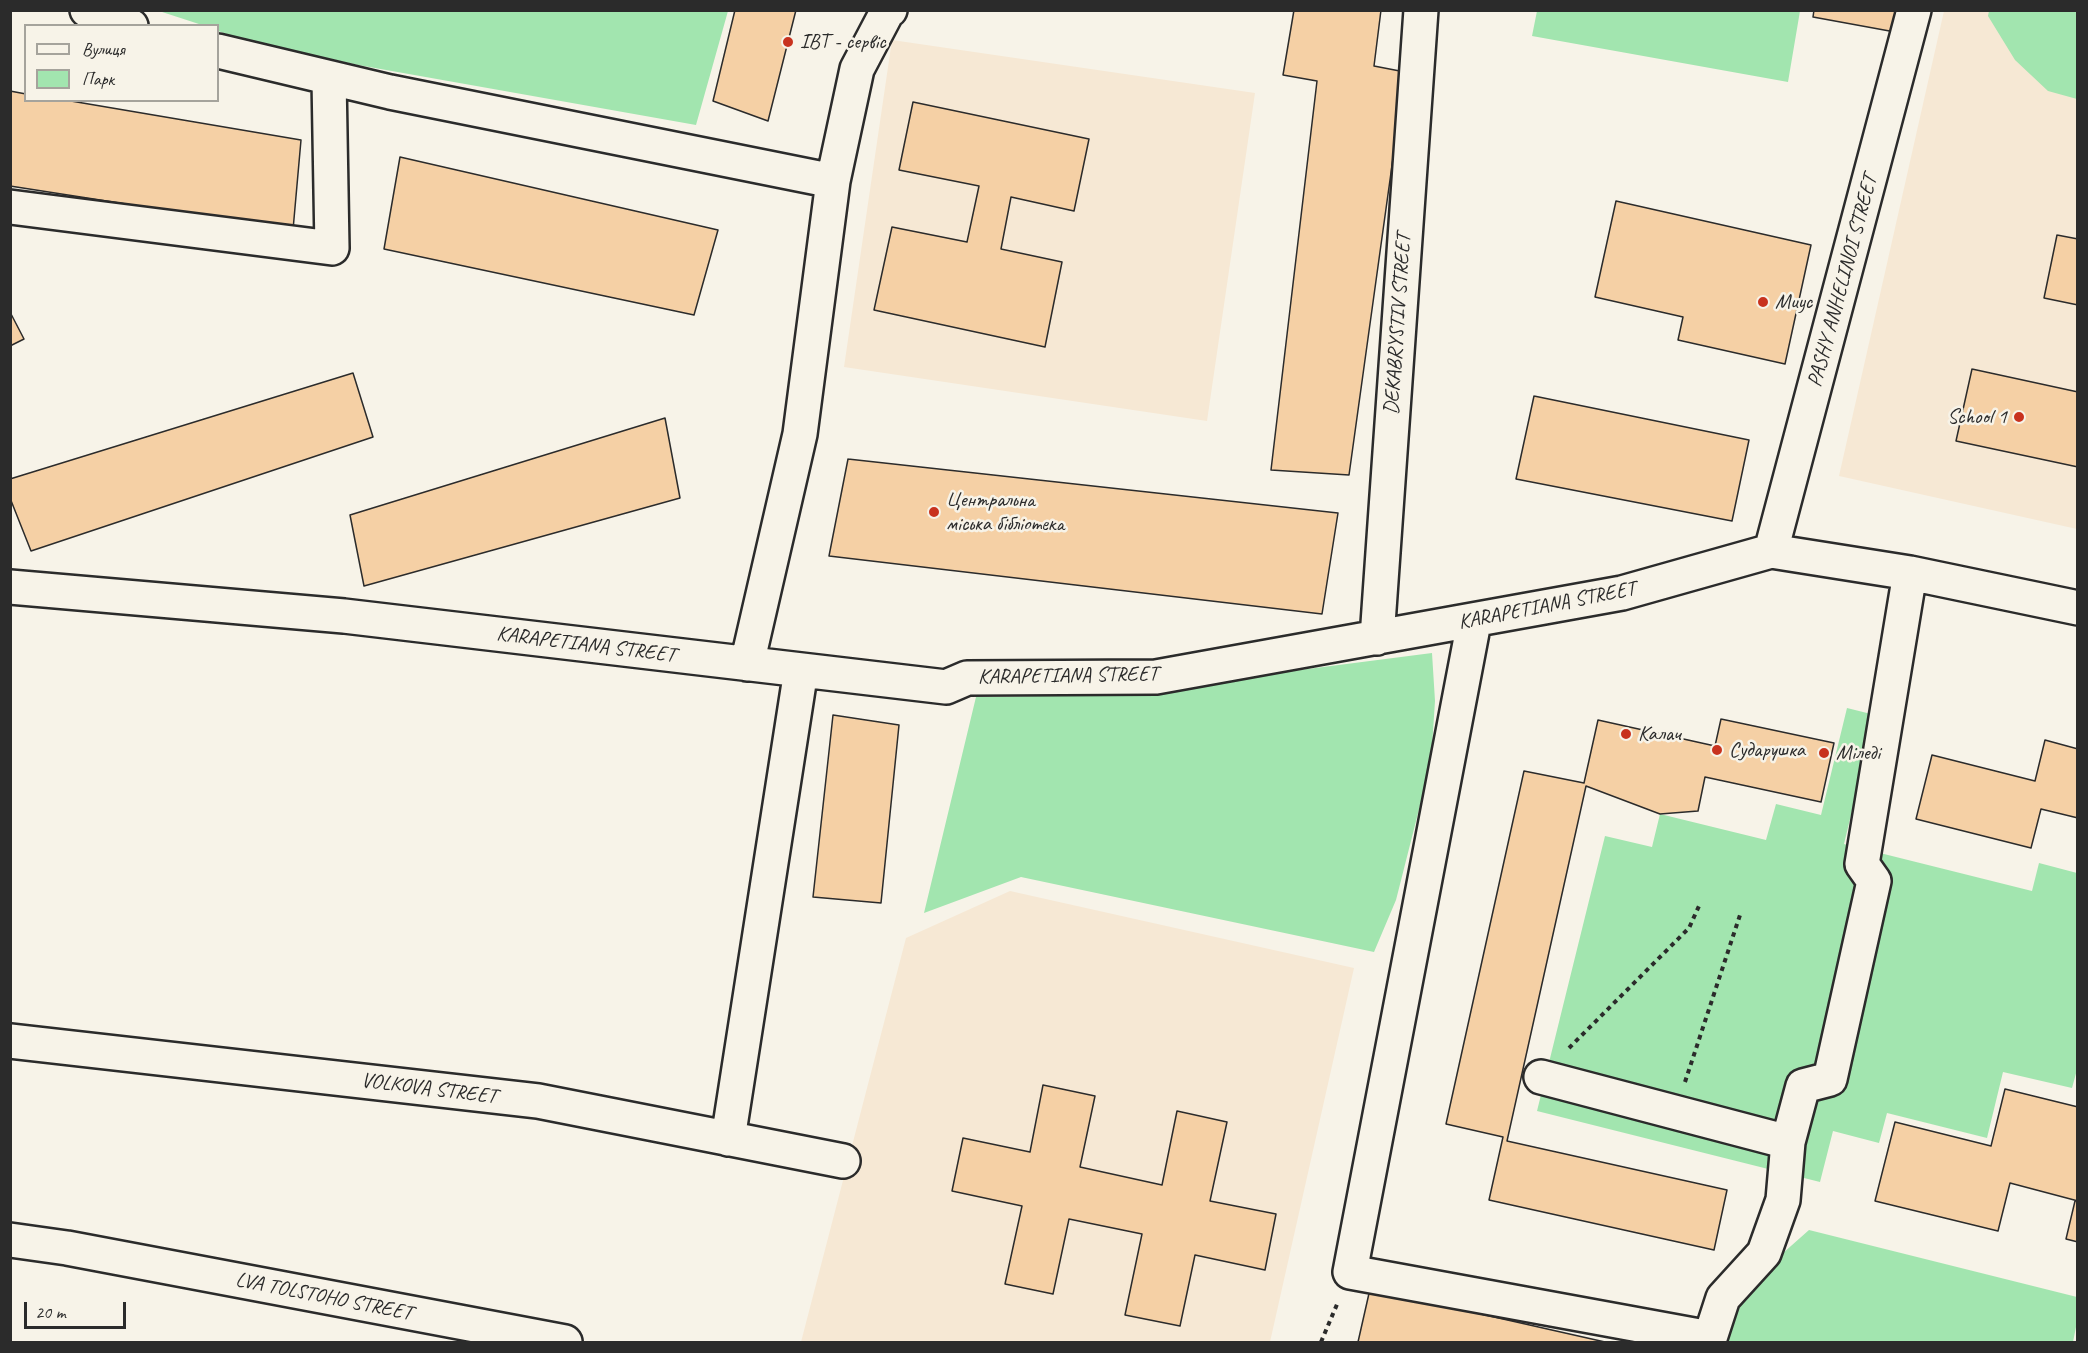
<!DOCTYPE html>
<meta charset="utf-8">
<style>
body{margin:0}
#map{position:relative;width:2088px;height:1353px;overflow:hidden;background:#f7f3e8;font-family:Caveat,sans-serif}
canvas{display:block}
.frame{position:absolute;inset:0;border:12px solid #2b2b2b;pointer-events:none}
.legend{position:absolute;left:24px;top:24px;width:195px;height:78px;box-sizing:border-box;background:#f7f3e8;border:2px solid #a5a39c;margin:0;padding:8px 10px;list-style:none;font-size:18px;color:#2b2b2b}
.legend li{display:flex;align-items:center;gap:12px;height:30px}
.legend b{width:30px;border:2px solid #a5a39c}
.scale{position:absolute;left:24px;top:1302px;width:102px;height:27px;box-sizing:border-box;border:3px solid #2b2b2b;border-top:0;padding-left:8px;font-size:18px;line-height:21px;white-space:nowrap;color:#2b2b2b;-webkit-text-stroke:4px #f7f3e8;paint-order:stroke}
</style>
<div id="map">
<canvas width="2088" height="1353"></canvas>
<div class="frame"></div>
<ul class="legend">
<li><b style="height:8px;background:#f7f3e8"></b>Вулиця</li>
<li><b style="height:16px;background:#a2e5af"></b>Парк</li>
</ul>
<div class="scale">20 m</div>
</div>
<script>
const ctx = document.querySelector('canvas').getContext('2d');
ctx.lineJoin = 'round';
function fill(path, color) { ctx.fillStyle = color; ctx.fill(path, 'evenodd'); }
const shape = rows => new Path2D(rows.map(r => 'M' + r).join(''));
function strokePath(path, color, width, dash) { ctx.strokeStyle = color; ctx.lineWidth = width; ctx.lineCap = dash ? 'butt' : 'round'; ctx.setLineDash(dash || []); ctx.stroke(path); }
function label(font, color, halo, rows, align = 'center') {
  ctx.font = font + ' Caveat,sans-serif'; ctx.lineWidth = 5; ctx.setLineDash([]); ctx.textBaseline = 'middle'; ctx.strokeStyle = halo; ctx.fillStyle = color; for (const [text, x, y, turn = 0] of rows) {
    ctx.save(); ctx.translate(x, y); ctx.rotate((+turn || 0) * Math.PI / 180); ctx.textAlign = isNaN(turn) ? turn : align; if (halo) ctx.strokeText(text, 0, 0); ctx.fillText(text, 0, 0); ctx.restore();
  }
}
fill(shape([
 [1944,11,2077,11,2077,529,1839,476],
 [892,40,1255,93,1207,421,844,367],
 [1010,891,1354,968,1270,1342,801,1342,906,938]
]), '#f6e8d4');
fill(shape([
 [159,11,728,10,728,11,696,125,358,65,238,38,218,31,218,26,202,25],
 [1537,11,1537,10,1800,11,1788,82,1532,36],
 [1989,11,2077,11,2077,99,2048,91,2015,60,1988,16],
 [1432,653,1435,701,1431,762,1396,900,1374,952,1021,877,924,913,976,697,1162,694,1222,680],
 [1847,708,1875,715,1844,844,2032,891,2039,863,2077,873,2078,1066,2072,1088,2003,1072,1987,1138,1887,1113,1879,1143,1833,1131,1820,1182,1537,1111,1605,836,1652,847,1660,814,1766,840,1776,804,1821,815],
 [1809,1230,2077,1297,2077,1322,2073,1342,1719,1342,1730,1300]
]), '#a2e5af');
const building = shape([
 [735,10,796,10,768,121,713,101,735,10],
 [1294,10,1381,10,1374,66,1405,72,1349,475,1271,470,1317,81,1283,75,1294,10],
 [1814,10,1899,10,1895,32,1813,17,1814,10],
 [10,91,26,94,26,100,65,100,301,140,293,230,10,186,10,91],
 [913,102,1089,139,1074,211,1011,197,1001,249,1062,262,1045,347,874,310,892,227,967,242,979,186,899,170,913,102],
 [400,157,718,230,694,315,384,249,400,157],
 [1616,201,1811,245,1785,364,1678,340,1683,317,1595,297,1616,201],
 [2057,235,2078,239,2078,305,2044,298,2057,235],
 [10,312,24,339,10,346,10,312],
 [1972,369,2078,392,2078,467,1956,441,1972,369],
 [353,373,373,437,31,551,10,498,10,479,353,373],
 [1534,396,1749,440,1732,521,1516,479,1534,396],
 [665,418,680,498,364,586,350,515,665,418],
 [848,459,1338,513,1322,614,829,556,848,459],
 [833,715,899,725,881,903,813,897,833,715],
 [1721,719,1834,743,1821,802,1705,777,1698,811,1660,814,1586,786,1507,1141,1727,1190,1714,1250,1489,1200,1503,1137,1446,1124,1524,771,1584,783,1598,720,1715,746,1721,719],
 [2045,740,2078,749,2078,818,2041,809,2031,848,1916,819,1932,755,2035,781,2045,740],
 [1043,1085,1095,1096,1080,1167,1162,1185,1177,1111,1227,1122,1210,1201,1276,1214,1265,1270,1195,1255,1180,1326,1125,1315,1142,1234,1069,1219,1053,1294,1005,1284,1022,1206,952,1191,963,1138,1030,1152,1043,1085],
 [2005,1089,2078,1107,2078,1201,2010,1183,1998,1231,1875,1201,1895,1122,1991,1146,2005,1089],
 [2075,1201,2078,1201,2078,1242,2066,1239,2075,1201],
 [1370,1289,1605,1342,1358,1342,1370,1289]
]);
fill(building, '#f5d0a5');
strokePath(building, '#2b2b2b', 1.5);
const minor = shape([
 [87,10,131,26],
 [218,51,390,92,833,181],
 [10,207,332,248,329,78],
 [1771,551,1914,10],
 [10,587,344,616,946,687,967,678,1156,677,1622,593,1771,551,1910,573,2078,608],
 [1474,622,1350,1272,1710,1338,1709,1342],
 [1377,638,1421,10],
 [747,664,800,434,833,181,857,69,887,12,890,10],
 [10,1041,538,1101,843,1161],
 [1541,1077,1788,1142,1803,1086,1830,1079,1874,881,1862,864,1910,573],
 [728,1139,801,670],
 [10,1240,67,1248,565,1342],
 [1710,1338,1723,1298,1764,1253,1783,1200,1788,1142]
]);
strokePath(minor, '#2b2b2b', 38);
strokePath(shape([
 [1569,1048,1689,928,1699,906],
 [1685,1082,1740,915],
 [1321,1342,1338,1302]
]), '#2b2b2b', 4, [4.5, 4.5]);
strokePath(minor, '#f7f3e8', 33);
for (const [x, y, r, color] of [
 [788,42,6,"#c8321e"],
 [1763,302,6,"#c8321e"],
 [2019,417,6,"#c8321e"],
 [934,512,6,"#c8321e"],
 [1626,734,6,"#c8321e"],
 [1717,750,6,"#c8321e"],
 [1824,753,6,"#c8321e"]
]) { const dot = new Path2D(); dot.arc(x, y, r, 0, 2 * Math.PI); ctx.fillStyle = color; ctx.fill(dot); strokePath(dot, '#f7f3e8', 2); }
label('21px', '#2b2b2b', '#f7f3e8', [
 ["ІВТ - сервіс",800,42],
 ["Миус",1775,302],
 ["School 1",2007,417,"right"],
 ["Центральна",946,500],
 ["міська бібліотека",946,524],
 ["Калач",1638,734],
 ["Сударушка",1729,750],
 ["Міледі",1836,753]
], 'left');
label('21px', '#2b2b2b', '#f7f3e8', [
 ["PASHY ANHELINOI STREET",1843,281,-75],
 ["DEKABRYSTIV STREET",1398,324,-86],
 ["KARAPETIANA STREET",1547,606,-11],
 ["KARAPETIANA STREET",586,645,7],
 ["KARAPETIANA STREET",1068,676,-1],
 ["VOLKOVA STREET",429,1089,7],
 ["LVA TOLSTOHO STREET",324,1297,11]
]);
</script>
